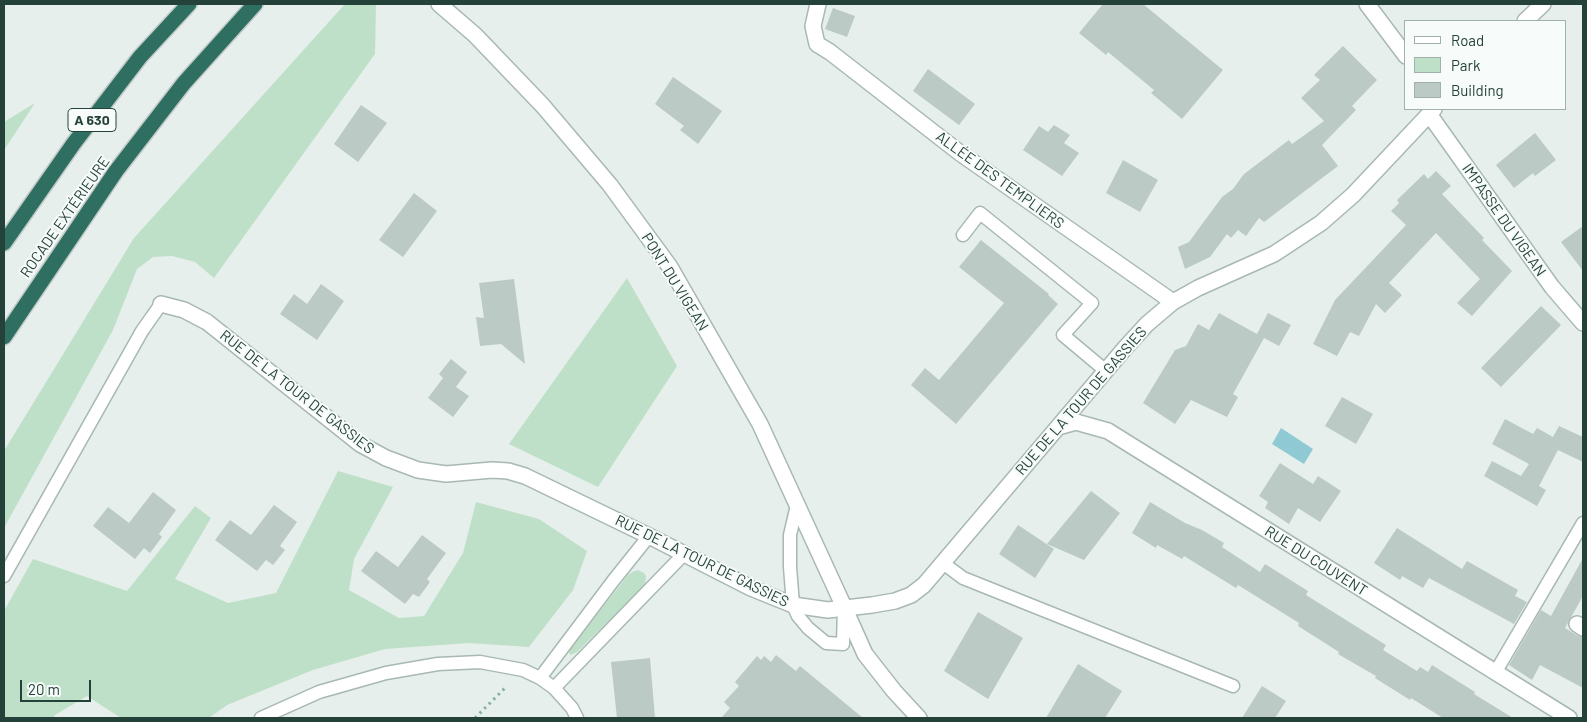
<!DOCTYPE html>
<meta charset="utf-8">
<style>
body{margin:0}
#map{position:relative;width:1587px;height:722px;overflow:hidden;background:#e6efeb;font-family:Barlow,sans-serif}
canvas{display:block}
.frame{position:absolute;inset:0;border:5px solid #24423a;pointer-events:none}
.legend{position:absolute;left:1404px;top:20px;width:162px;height:90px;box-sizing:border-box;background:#f7fbf9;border:1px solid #a3b1ad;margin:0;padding:6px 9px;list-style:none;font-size:15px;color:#24423a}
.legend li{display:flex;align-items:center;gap:10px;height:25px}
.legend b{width:25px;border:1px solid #a3b1ad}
.scale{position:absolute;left:20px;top:680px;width:71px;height:22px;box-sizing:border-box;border:2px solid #24423a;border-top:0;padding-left:6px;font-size:15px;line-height:18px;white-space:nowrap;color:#24423a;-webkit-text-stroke:4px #f7fbf9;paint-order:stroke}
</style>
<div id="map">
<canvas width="1587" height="722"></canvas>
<div class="frame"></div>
<ul class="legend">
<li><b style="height:6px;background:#fff"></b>Road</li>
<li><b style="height:14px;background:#bfe0c8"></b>Park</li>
<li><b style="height:14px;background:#bbcac4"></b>Building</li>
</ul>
<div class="scale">20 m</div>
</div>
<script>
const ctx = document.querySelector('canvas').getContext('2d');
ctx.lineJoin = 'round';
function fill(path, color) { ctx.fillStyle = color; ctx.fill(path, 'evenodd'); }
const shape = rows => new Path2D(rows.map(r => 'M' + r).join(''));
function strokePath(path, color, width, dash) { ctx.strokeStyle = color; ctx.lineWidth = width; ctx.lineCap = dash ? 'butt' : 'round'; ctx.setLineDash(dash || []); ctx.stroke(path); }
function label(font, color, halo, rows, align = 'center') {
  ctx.font = font + ' Barlow,sans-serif'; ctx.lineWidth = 4; ctx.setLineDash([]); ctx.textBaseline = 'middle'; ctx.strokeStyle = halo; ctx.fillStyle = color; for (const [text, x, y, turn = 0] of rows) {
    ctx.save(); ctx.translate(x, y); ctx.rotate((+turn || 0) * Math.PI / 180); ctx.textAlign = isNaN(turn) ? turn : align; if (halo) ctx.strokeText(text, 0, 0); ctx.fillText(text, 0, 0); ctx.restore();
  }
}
fill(shape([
 [345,4,376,4,375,54,214,278,195,262,172,256,153,257,137,269,113,330,4,528,4,451,134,238],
 [35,103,10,141,4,150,4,122],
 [627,278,677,366,598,487,509,444],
 [338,471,393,487,354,559,349,590,399,618,424,616,463,553,476,502,539,519,587,551,573,590,529,647,469,643,385,649,313,670,227,705,209,718,121,718,87,696,55,715,53,718,4,718,4,611,33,559,127,591,195,506,211,518,175,579,228,603,276,593],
 [638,570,644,573,646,576,645,585,577,652,571,655,569,653,570,649,628,575,632,572]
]), '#bfe0c8');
fill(shape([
 [1281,428,1313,449,1304,464,1272,444]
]), '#8ec9d4');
fill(shape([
 [1103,4,1143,4,1223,70,1182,119,1151,93,1154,90,1108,52,1106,55,1079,33],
 [833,8,855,16,847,37,825,29],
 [1343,46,1377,80,1352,106,1356,110,1322,145,1338,166,1264,222,1259,218,1246,236,1238,230,1231,238,1227,234,1210,257,1185,269,1178,247,1189,242,1222,197,1233,189,1244,174,1289,140,1292,144,1324,121,1301,98,1320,80,1314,75],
 [928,69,975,104,959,125,913,91],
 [673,77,722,111,698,144,680,130,684,126,655,104],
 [361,105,387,123,358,162,334,144],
 [1054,125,1070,135,1064,143,1079,153,1062,176,1023,150,1039,126,1048,132],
 [1535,133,1556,160,1535,176,1533,173,1514,188,1496,165],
 [1123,160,1158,180,1140,212,1106,193],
 [1436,171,1451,186,1442,194,1484,238,1482,240,1512,271,1472,316,1457,303,1480,279,1436,233,1389,283,1402,295,1385,313,1376,304,1359,336,1350,332,1337,356,1313,344,1335,300,1406,225,1391,211,1399,203,1397,200,1424,174,1428,179],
 [414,193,437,211,403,257,379,240],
 [1583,226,1583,271,1561,242],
 [981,240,1049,294,1048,295,1058,304,956,424,911,385,925,368,939,380,1004,303,959,267],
 [514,279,525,364,501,344,480,346,476,317,484,318,479,283],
 [321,284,344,301,317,340,280,314,294,294,307,304],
 [1541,306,1561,325,1501,387,1481,368],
 [1219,313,1257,334,1268,313,1291,325,1279,346,1264,338,1233,394,1238,397,1227,417,1191,400,1175,424,1143,403,1175,350,1186,346,1198,324,1209,330],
 [451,359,467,372,456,387,469,396,453,417,428,398,443,378,439,374],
 [1342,397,1373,414,1356,444,1325,426],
 [1505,419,1533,434,1537,428,1553,437,1559,426,1583,437,1583,462,1558,450,1539,486,1546,490,1537,506,1484,476,1492,461,1521,476,1529,464,1492,444],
 [1280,463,1313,484,1318,476,1341,491,1320,522,1298,508,1289,524,1265,508,1268,502,1259,496],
 [1091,491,1120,513,1084,560,1047,544],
 [153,492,176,510,159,534,162,537,150,553,144,548,135,559,93,526,108,507,129,523],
 [1150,502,1185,523,1202,530,1224,543,1222,547,1260,572,1265,564,1308,591,1306,595,1386,645,1383,650,1417,671,1420,667,1428,672,1432,665,1475,692,1474,694,1513,718,1443,718,1411,698,1410,700,1375,678,1376,676,1338,654,1339,652,1298,626,1299,623,1238,585,1236,588,1184,556,1182,559,1157,545,1156,548,1132,533],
 [274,505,297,522,280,546,285,550,273,565,266,560,257,571,215,540,230,520,251,535],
 [1018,525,1054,549,1035,578,999,554],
 [1397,528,1462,569,1467,561,1518,590,1515,596,1527,602,1514,624,1429,578,1423,588,1402,576,1400,580,1374,563],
 [422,535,446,553,427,579,430,582,419,597,413,594,405,604,361,571,376,551,398,567],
 [1583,558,1583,596,1565,628,1578,636,1583,637,1583,688,1540,665,1532,680,1509,665,1541,610,1551,616],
 [978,612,1023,638,988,699,944,671],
 [776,655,796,671,800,666,863,718,721,718,730,708,724,702,739,686,735,682,757,656,761,660,764,656,771,662],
 [650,658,655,718,617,718,611,662],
 [1078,664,1122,691,1105,718,1046,718],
 [1262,686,1286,701,1275,718,1242,718]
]), '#bbcac4');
const service = shape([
 [963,235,980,213,1092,303,1063,335,1106,371],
 [797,505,790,535,790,567,793,605,798,616,808,628,826,643,843,644,844,608],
 [943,563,963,578,1233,686],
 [4,576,142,331,161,304],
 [1495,673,1583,523],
 [540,678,613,581,649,536],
 [554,688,684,554],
 [261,718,319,692,386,673,438,664,480,662,523,670,540,678,554,688,572,708,577,718]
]);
const minor = shape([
 [818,4,813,26,817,44,830,52,960,153,1173,302],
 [1367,4,1406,56],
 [1525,21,1543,4],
 [1429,114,1552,287,1583,323],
 [161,304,184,310,207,322,360,444,386,458,418,470,446,474,492,470,508,471,525,476,649,536,751,588,793,605,828,610,872,605,895,601,911,595,924,585,1125,348,1147,324,1173,302,1198,288,1274,254,1321,223,1353,195,1434,109],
 [1058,427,1076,422,1108,431,1569,718],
 [844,607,865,654,894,691,919,718],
 [1577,624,1583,628]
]);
const tertiary = shape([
 [439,4,475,35,543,106,610,185,670,267,760,424,844,607]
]);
const motorway = shape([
 [4,243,74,143,140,57,189,4],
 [4,337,116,171,184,83,255,4]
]);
strokePath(service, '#a8b8b2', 15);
strokePath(minor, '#a8b8b2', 18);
strokePath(tertiary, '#a8b8b2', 18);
strokePath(motorway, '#c2cac8', 18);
strokePath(shape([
 [475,718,507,686]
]), '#86b3a5', 3, [2.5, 4]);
strokePath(service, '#fff', 12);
strokePath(minor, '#fff', 15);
strokePath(tertiary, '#fff', 15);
strokePath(motorway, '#2f6f62', 15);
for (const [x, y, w] of [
 [92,120,48]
]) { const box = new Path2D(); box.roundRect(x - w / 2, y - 11.5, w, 23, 4); ctx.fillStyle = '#f7fbf9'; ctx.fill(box); strokePath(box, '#24423a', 1); }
label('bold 14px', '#24423a', null, [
 ["A 630",92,120]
]);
label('15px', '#24423a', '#f7fbf9', [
 ["ALLÉE DES TEMPLIERS",1000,180,36],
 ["ROCADE EXTÉRIEURE",65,217,-55],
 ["IMPASSE DU VIGEAN",1504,220,55],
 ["PONT DU VIGEAN",675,282,58],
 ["RUE DE LA TOUR DE GASSIES",297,392,38],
 ["RUE DE LA TOUR DE GASSIES",1081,401,-49],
 ["RUE DE LA TOUR DE GASSIES",702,561,26],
 ["RUE DU COUVENT",1316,561,32]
]);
</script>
